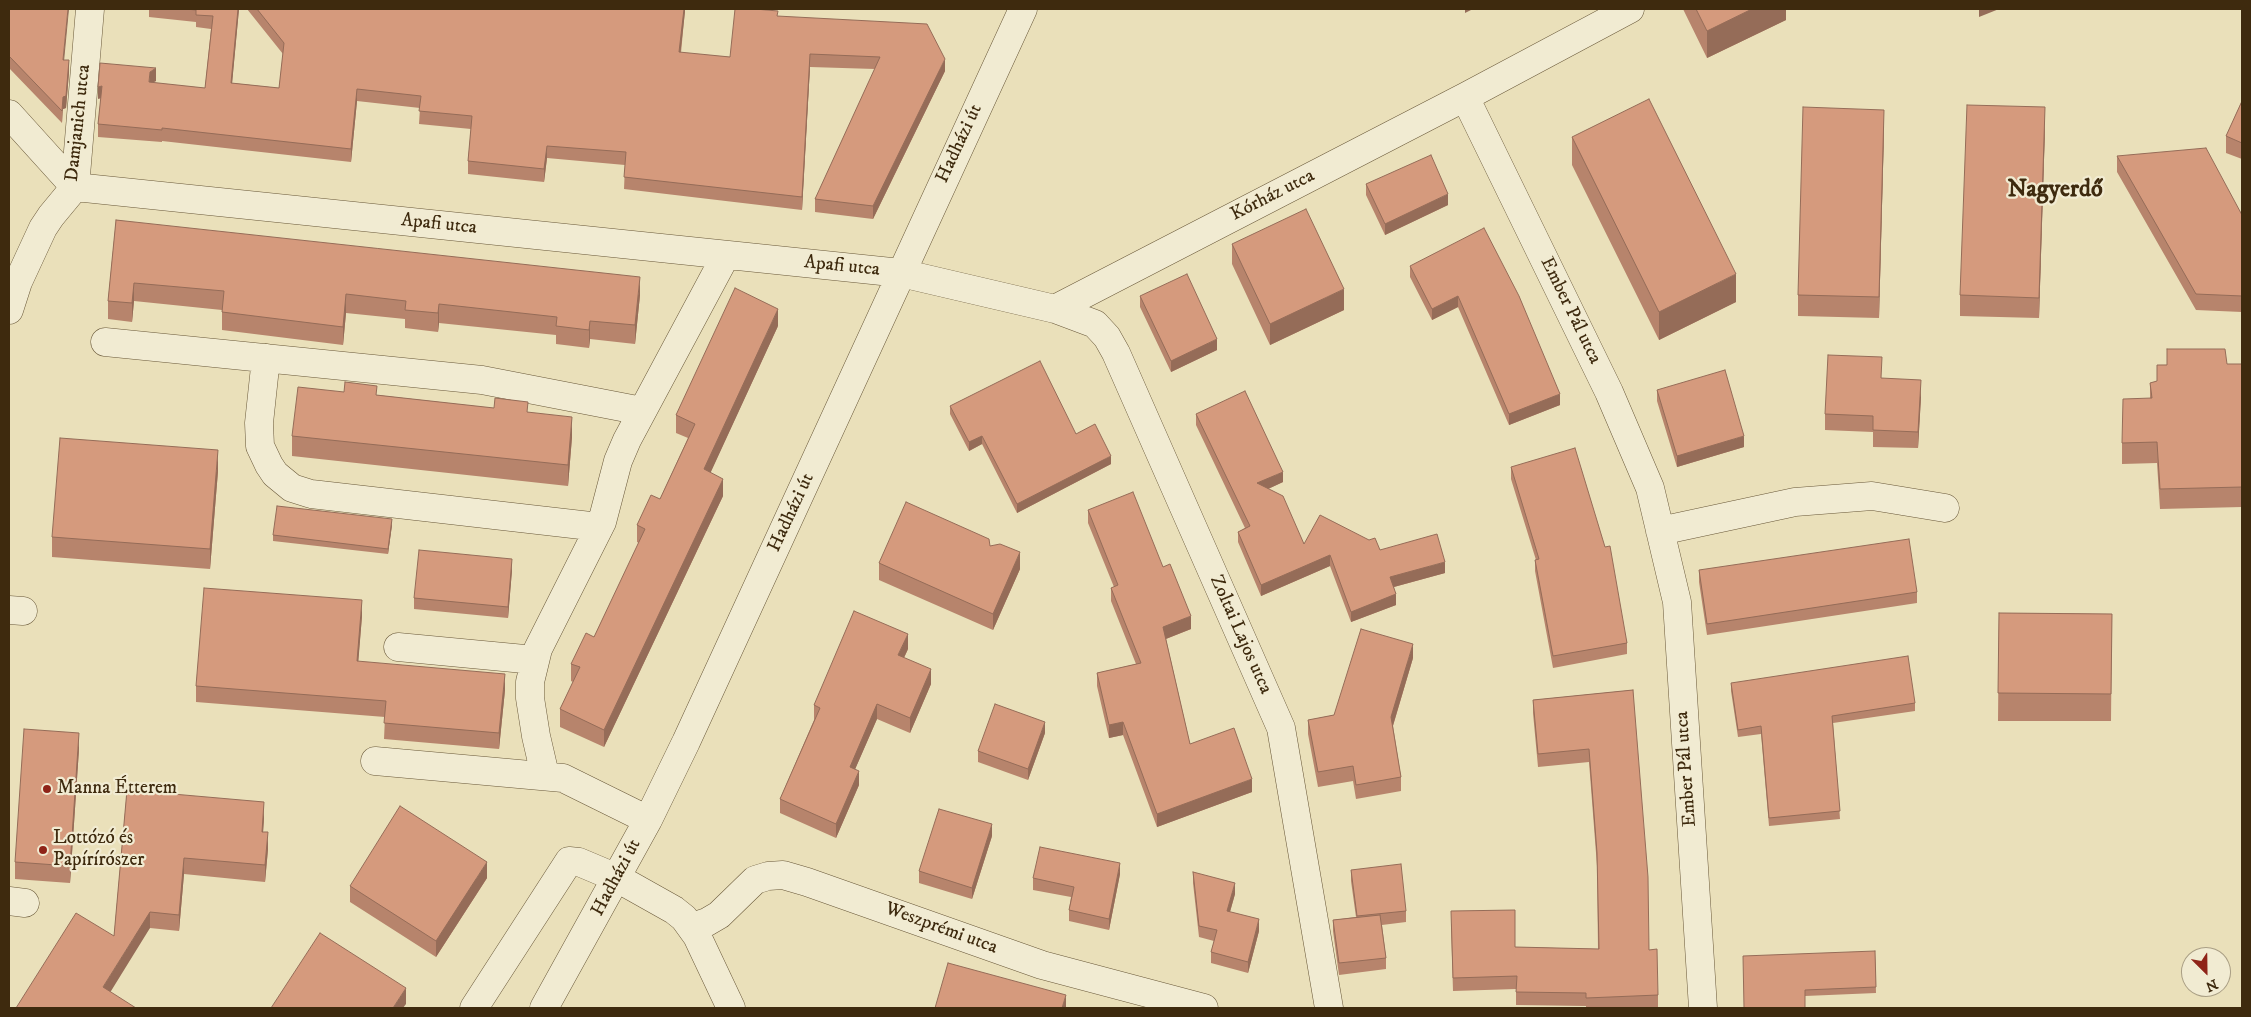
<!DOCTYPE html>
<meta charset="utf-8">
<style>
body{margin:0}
#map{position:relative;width:2251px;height:1017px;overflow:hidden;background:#eae0ba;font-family:"IM FELL DW Pica",serif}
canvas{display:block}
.frame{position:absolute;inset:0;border:10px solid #3e2a0e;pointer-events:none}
.north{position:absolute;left:2181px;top:947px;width:50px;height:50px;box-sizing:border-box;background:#f1ebd2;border:1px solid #a99e84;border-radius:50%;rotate:157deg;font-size:14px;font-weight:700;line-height:20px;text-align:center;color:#3e2a0e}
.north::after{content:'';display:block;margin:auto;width:18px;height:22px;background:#8f2418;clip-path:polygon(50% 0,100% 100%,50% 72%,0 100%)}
</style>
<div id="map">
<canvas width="2251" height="1017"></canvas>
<div class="frame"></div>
<div class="north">N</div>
</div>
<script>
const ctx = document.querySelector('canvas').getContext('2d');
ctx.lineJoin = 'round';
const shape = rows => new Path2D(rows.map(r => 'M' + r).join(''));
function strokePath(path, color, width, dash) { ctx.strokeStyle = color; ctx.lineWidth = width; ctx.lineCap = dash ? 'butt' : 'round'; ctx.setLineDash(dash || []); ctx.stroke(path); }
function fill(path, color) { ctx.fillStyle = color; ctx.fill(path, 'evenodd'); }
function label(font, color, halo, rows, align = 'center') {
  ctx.font = font + ' "IM FELL DW Pica",serif'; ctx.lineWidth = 4.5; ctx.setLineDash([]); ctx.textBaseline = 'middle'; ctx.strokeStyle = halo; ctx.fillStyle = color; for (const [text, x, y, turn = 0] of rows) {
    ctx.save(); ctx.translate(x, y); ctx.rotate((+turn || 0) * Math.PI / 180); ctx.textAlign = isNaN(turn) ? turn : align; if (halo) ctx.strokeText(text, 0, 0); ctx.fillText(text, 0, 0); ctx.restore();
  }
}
const minor = shape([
 [1465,97,1609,392,1650,488,1677,602,1703,1008],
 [9,114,75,187,901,273,1055,309,1465,97,1630,9],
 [1055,309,1095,324,1107,337,1116,353,1281,728,1329,1008],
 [9,310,18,282,43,228,51,216,75,187,90,9],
 [105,342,482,380,642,411],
 [266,358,259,423,260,446,269,465,275,474,292,488,311,494,599,527],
 [1660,531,1795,502,1872,496,1945,508],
 [9,610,23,611],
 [398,647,535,660],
 [375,761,563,778,648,820],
 [545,775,536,736,530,698,530,682,538,649,602,522,618,461,627,440,726,255],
 [9,901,25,903],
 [692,927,707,922,719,915,755,880,768,876,783,875,807,882,1042,965,1204,1008],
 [474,1008,569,861,579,862,617,878,674,910,684,918,697,936,731,1008],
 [544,1008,648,820,686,742,1023,9]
]);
strokePath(minor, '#695839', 29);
strokePath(minor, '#f1ebd2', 28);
fill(shape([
 [9,9,64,60,69,72,66,108,63,109,62,123,9,68],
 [149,9,239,9,232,83,279,88,283,54,247,9,685,9,681,53,730,57,778,16,945,71,873,219,815,212,815,199,875,69,810,67,802,210,624,189,625,165,547,158,544,182,468,174,468,161,471,129,419,124,420,108,357,101,351,162,162,141,162,142,98,137,98,124,101,98,98,99,156,81,153,83,205,88,211,29,196,27,196,22,149,17],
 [1683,9,1786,9,1786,20,1707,58],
 [2242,101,2242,159,2226,153,2226,136],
 [2045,128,2039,318,1960,316,1960,295],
 [1884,131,1879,318,1798,316,1798,295],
 [1572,137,1736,302,1659,340,1572,165],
 [2117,156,2242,215,2242,312,2196,310,2117,172],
 [1366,184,1448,205,1385,235,1366,195],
 [116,220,640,295,635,344,590,339,589,348,556,344,556,335,439,323,438,332,405,328,405,319,346,313,343,345,222,330,222,310,134,301,132,322,108,319,108,301],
 [1232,244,1344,310,1270,345,1232,264],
 [1410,266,1519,296,1560,405,1509,425,1458,307,1432,320,1410,277],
 [1140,296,1217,350,1171,372,1140,307],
 [778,326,710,473,723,496,604,747,560,727,560,709,573,682,571,681,571,664,594,637,639,543,637,542,637,525,660,499,688,438,676,433,676,415],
 [2227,364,2242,390,2242,507,2160,509,2157,463,2122,464,2122,443,2150,398,2150,383,2157,382,2157,365],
 [1882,378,1921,397,1918,448,1873,447,1873,432,1825,430,1825,414],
 [1657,390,1744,447,1677,467,1657,401],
 [377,395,528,412,572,437,568,486,292,456,292,436],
 [950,406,1076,434,1111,464,1017,513,982,444,969,451,950,414],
 [1196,414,1283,482,1268,489,1304,544,1380,550,1445,573,1394,587,1396,605,1351,622,1330,566,1261,596,1238,542,1238,532,1245,528,1196,425],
 [1511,467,1605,547,1627,643,1627,654,1553,668,1535,571,1535,560,1536,560,1511,479],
 [218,471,210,569,52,557,52,537],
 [1088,510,1163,567,1191,629,1166,639,1190,744,1252,792,1157,827,1123,735,1109,738,1097,686,1097,673,1136,664,1111,601,1111,588,1114,587,1088,523],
 [392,525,388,554,273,541,273,535],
 [990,546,1020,569,993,630,879,580,879,563],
 [512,570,508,618,414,609,414,598],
 [1699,570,1917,592,1917,603,1707,635,1699,582],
 [1999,613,2112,614,2111,721,1998,721],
 [362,616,358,662,505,690,499,749,384,739,385,717,196,702,196,686],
 [908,649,904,658,931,684,910,733,877,719,855,769,859,785,836,838,780,813,780,799,814,720,814,705],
 [1413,658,1393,726,1401,777,1401,791,1356,799,1353,781,1318,787,1308,734,1308,720,1334,715],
 [1731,683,1915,703,1915,711,1833,723,1840,819,1769,826,1761,734,1738,737,1731,691],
 [1633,690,1649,950,1658,995,1658,1008,1586,1008,1586,1006,1516,1005,1516,989,1453,991,1451,924,1515,947,1598,949,1597,866,1589,762,1538,767,1533,713,1533,700],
 [1045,733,1028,780,978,762,978,751],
 [79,749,70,883,15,879,15,862],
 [127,790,264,818,263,832,268,849,265,882,184,874,179,931,150,928,16,1008,114,936],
 [992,836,972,899,919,883,919,871],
 [1351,870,1406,911,1406,922,1382,925,1386,958,1386,969,1339,975,1333,931,1333,920,1356,917,1351,881],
 [1193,872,1235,894,1230,912,1259,931,1248,973,1211,963,1211,952,1214,941,1199,937,1193,883],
 [1120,874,1109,930,1069,921,1069,910,1071,897,1033,890,1033,878],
 [487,878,436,957,350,902,350,886],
 [1875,951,1876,993,1805,996,1744,1008]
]), '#b7846c');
fill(shape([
 [68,9,69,9,63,72,63,60],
 [238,9,239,9,231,95,231,83],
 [684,9,685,9,685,12,679,65,679,52],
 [1465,9,1473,9,1465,13],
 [1752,9,1786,9,1786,20,1707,58,1707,31],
 [1979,9,1999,9,1979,17],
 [810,54,810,67,802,210,802,197],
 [945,59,945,71,873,219,873,206],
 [69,60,69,72,66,108,63,109,62,123,63,97],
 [156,68,156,81,150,84,149,82,150,72],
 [102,86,102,98,98,99,98,87],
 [357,89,357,101,351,162,351,149],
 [2045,107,2045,128,2039,318,2039,298],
 [1884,110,1884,131,1879,318,1879,297],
 [547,146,547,158,544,182,544,169],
 [1448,194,1448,205,1385,235,1385,224],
 [1736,274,1736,302,1659,340,1659,312],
 [640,277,640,295,635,344,635,325],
 [134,283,134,301,132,322,132,303],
 [1344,289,1344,310,1270,345,1270,324],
 [346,294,346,313,343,345,343,327],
 [1458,296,1458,307,1432,320,1432,309],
 [439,304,439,323,438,332,438,313],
 [778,309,778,326,704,487,704,469],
 [590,321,590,339,589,348,589,330],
 [1217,339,1217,350,1171,372,1171,361],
 [1921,380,1921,397,1918,448,1918,432],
 [1560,394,1560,405,1509,425,1509,414],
 [572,417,572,437,568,486,568,465],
 [982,436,982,444,969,451,969,442],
 [1744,436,1744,447,1677,467,1677,456],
 [218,450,218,471,210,569,210,549],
 [1111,456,1111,464,1017,513,1017,504],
 [1283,472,1283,482,1257,494,1257,483],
 [723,479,723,496,604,747,604,730],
 [392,519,392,525,388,554,388,549],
 [1020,552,1020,569,993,630,993,614],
 [1330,555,1330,566,1261,596,1261,585],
 [512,559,512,570,508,618,508,607],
 [1445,562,1445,573,1390,588,1390,577],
 [1396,594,1396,605,1351,622,1351,612],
 [362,600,362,616,357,678,357,661],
 [1191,616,1191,629,1163,640,1163,627],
 [908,634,908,649,898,670,898,655],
 [1413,644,1413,658,1391,732,1391,717],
 [931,669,931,684,910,733,910,718],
 [505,674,505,690,499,749,499,733],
 [877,704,877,719,850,781,850,767],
 [1045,722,1045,733,1028,780,1028,769],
 [1123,722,1123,735,1109,738,1109,725],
 [79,733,79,749,70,883,70,866],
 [859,771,859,785,836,838,836,824],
 [1252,779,1252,792,1157,827,1157,814],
 [264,802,264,818,262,848,262,832],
 [992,824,992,836,972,899,972,888],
 [268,832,268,849,265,882,265,865],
 [184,858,184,874,179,931,179,915],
 [487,862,487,878,436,957,436,941],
 [1120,863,1120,874,1109,930,1109,919],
 [1235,883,1235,894,1227,922,1227,911],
 [150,912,150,928,103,1004,103,987],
 [1259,919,1259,931,1248,973,1248,962],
 [406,988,406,1004,403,1008,393,1008],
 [1066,995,1066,1008,1062,1008]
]), '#956c58');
const building = shape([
 [9,9,68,9,63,60,69,60,66,96,63,97,62,111,9,56,9,9],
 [186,9,238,9,231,83,279,88,284,43,257,9,684,9,679,52,730,57,735,9,755,9,778,11,777,16,927,24,945,59,873,206,815,199,880,57,810,54,802,197,624,177,626,152,547,146,544,169,468,161,472,116,419,111,421,96,357,89,351,149,162,128,162,130,98,124,102,86,98,87,100,63,156,68,150,72,149,82,205,88,213,16,196,15,196,10,186,9],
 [1696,9,1752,9,1707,31,1696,9],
 [1649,99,1736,274,1659,312,1572,137,1649,99],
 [2242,101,2242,143,2226,136,2242,101],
 [1967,105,2045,107,2039,298,1960,295,1967,105],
 [1803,107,1884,110,1879,297,1798,295,1803,107],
 [2206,148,2242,215,2242,296,2196,294,2117,156,2206,148],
 [1431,155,1448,194,1385,224,1366,184,1431,155],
 [1306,209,1344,289,1270,324,1232,244,1306,209],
 [116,220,640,277,635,325,590,321,589,330,556,326,557,317,439,304,438,313,405,310,406,301,346,294,343,327,222,312,224,291,134,283,132,303,108,301,116,220],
 [1484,228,1519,296,1560,394,1509,414,1458,296,1432,309,1410,266,1484,228],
 [1187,274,1217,339,1171,361,1140,296,1187,274],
 [735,288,778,309,704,469,723,479,604,730,560,709,580,667,571,664,586,633,594,637,645,529,637,525,651,495,660,499,695,424,676,415,735,288],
 [2167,349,2225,349,2227,364,2242,364,2242,487,2160,489,2157,442,2122,443,2123,399,2152,398,2150,383,2157,381,2157,365,2167,365,2167,349],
 [1828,355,1882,357,1881,378,1921,380,1918,432,1873,430,1873,416,1825,414,1828,355],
 [1040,361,1076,434,1095,424,1111,456,1017,504,982,436,969,442,950,406,1040,361],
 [1725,370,1744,436,1677,456,1657,390,1725,370],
 [345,382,377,386,376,395,494,408,495,398,528,402,527,412,572,417,568,465,292,436,298,387,344,392,345,382],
 [1245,391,1283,472,1257,483,1283,496,1304,544,1320,515,1369,540,1375,538,1380,550,1437,534,1445,562,1390,577,1396,594,1351,612,1330,555,1261,585,1238,532,1250,526,1196,414,1245,391],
 [60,438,218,450,210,549,52,537,60,438],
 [1575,448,1605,547,1610,546,1627,643,1553,656,1535,560,1539,559,1511,467,1575,448],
 [1133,492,1163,567,1170,564,1191,616,1163,627,1190,744,1234,728,1252,779,1157,814,1123,722,1109,725,1097,673,1141,663,1111,588,1118,585,1088,510,1133,492],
 [906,502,989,539,990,546,1000,544,1020,552,993,614,879,563,906,502],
 [277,506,392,519,388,549,273,535,277,506],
 [1909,539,1917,592,1707,624,1699,570,1909,539],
 [419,550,512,559,508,607,414,598,419,550],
 [204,588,362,600,357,661,505,674,499,733,384,723,386,701,196,686,204,588],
 [854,611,908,634,898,655,931,669,910,718,877,704,850,767,859,771,836,824,780,799,820,708,814,705,854,611],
 [1999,613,2112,614,2111,694,1998,693,1999,613],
 [1361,629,1413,644,1391,717,1401,777,1356,785,1353,766,1318,772,1308,720,1334,715,1361,629],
 [1908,656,1915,703,1832,716,1840,811,1769,818,1761,726,1738,730,1731,683,1908,656],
 [1633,690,1648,877,1649,950,1657,949,1658,995,1586,998,1586,993,1516,992,1517,976,1453,978,1451,911,1515,910,1515,947,1599,949,1597,853,1589,749,1538,754,1533,700,1633,690],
 [995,704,1045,722,1028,769,978,751,995,704],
 [24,729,79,733,70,866,15,862,24,729],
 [127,790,264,802,262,832,268,832,265,865,184,858,179,915,150,912,103,987,136,1008,16,1008,76,913,114,936,127,790],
 [400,806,487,862,436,941,350,886,400,806],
 [939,809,992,824,972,888,919,871,939,809],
 [1040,847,1120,863,1109,919,1069,910,1074,887,1033,878,1040,847],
 [1401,864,1406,911,1357,916,1351,870,1401,864],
 [1193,872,1235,883,1227,911,1259,919,1248,962,1211,952,1217,930,1199,926,1193,872],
 [1380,915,1386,958,1339,963,1333,920,1380,915],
 [320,933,406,988,393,1008,271,1008,320,933],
 [1875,951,1876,987,1805,990,1805,1008,1744,1008,1743,956,1875,951],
 [948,963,1066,995,1062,1008,935,1008,948,963]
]);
fill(building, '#d59a7d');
strokePath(building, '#956c58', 1);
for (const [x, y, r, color] of [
 [47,789,5,"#8f2418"],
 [43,850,5,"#8f2418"]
]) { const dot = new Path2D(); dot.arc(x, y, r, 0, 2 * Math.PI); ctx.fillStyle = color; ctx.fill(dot); strokePath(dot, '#f1ebd2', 2); }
label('19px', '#3e2a0e', '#f1ebd2', [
 ["Damjanich utca",79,123,-84],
 ["Hadházi út",960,144,-65],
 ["Kórház utca",1273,196,-27],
 ["Apafi utca",439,225,6],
 ["Apafi utca",842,267,6],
 ["Ember Pál utca",1570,311,64],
 ["Hadházi út",792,513,-65],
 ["Zoltai Lajos utca",1240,635,66],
 ["Ember Pál utca",1687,769,-94],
 ["Hadházi út",617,878,-62],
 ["Weszprémi utca",941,929,20]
]);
label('19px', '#3e2a0e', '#f1ebd2', [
 ["Manna Étterem",57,789],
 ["Lottózó és",53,839],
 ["Papírírószer",53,861]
], 'left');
label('bold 24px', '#3e2a0e', '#f1ebd2', [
 ["Nagyerdő",2055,191]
]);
</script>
